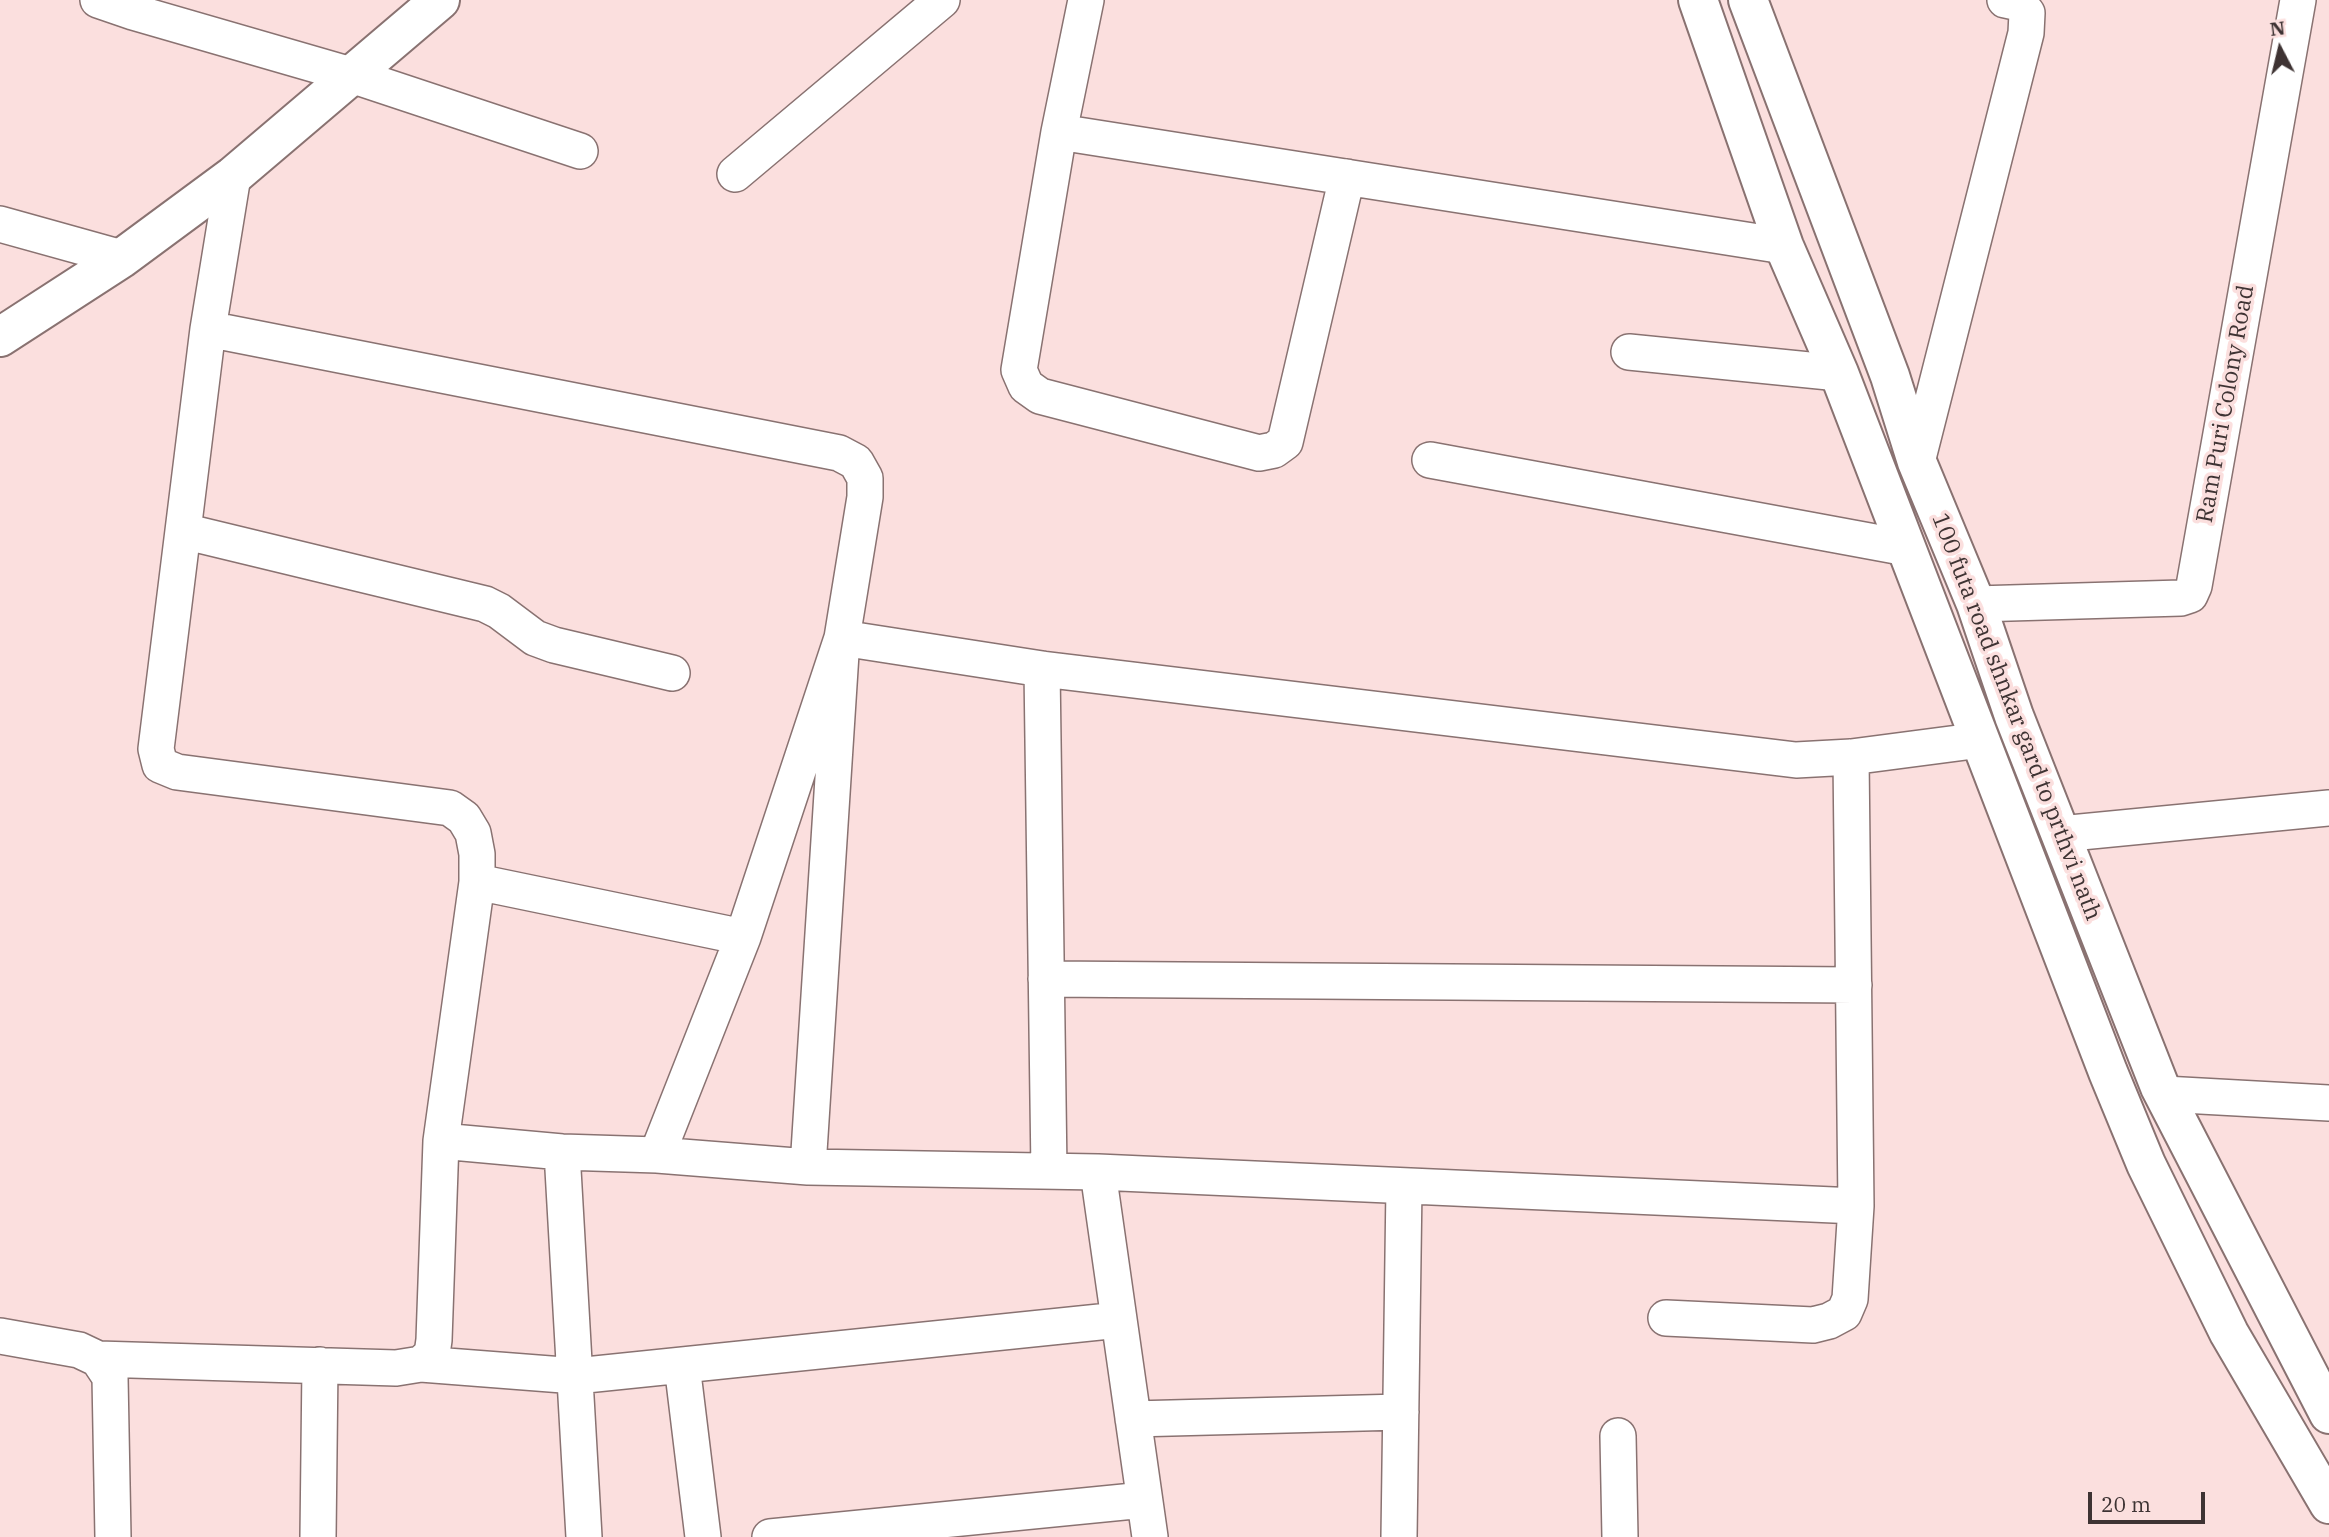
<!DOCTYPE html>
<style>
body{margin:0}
#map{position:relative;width:2329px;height:1537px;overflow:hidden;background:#fbdfde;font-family:"IBM Plex Serif",serif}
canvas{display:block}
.north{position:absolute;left:2245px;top:14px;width:70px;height:70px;-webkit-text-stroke:5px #fbdfde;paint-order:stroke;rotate:353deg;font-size:19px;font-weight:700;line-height:28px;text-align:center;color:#3e3333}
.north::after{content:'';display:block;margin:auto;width:24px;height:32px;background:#3e3333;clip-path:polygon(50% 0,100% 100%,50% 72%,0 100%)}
.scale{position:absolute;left:2088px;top:1492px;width:117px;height:32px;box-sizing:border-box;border:4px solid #3e3333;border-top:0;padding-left:9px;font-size:21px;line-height:24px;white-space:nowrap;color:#3e3333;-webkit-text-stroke:5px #fbdfde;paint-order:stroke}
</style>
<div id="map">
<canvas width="2329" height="1537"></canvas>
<div class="north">N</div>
<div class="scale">20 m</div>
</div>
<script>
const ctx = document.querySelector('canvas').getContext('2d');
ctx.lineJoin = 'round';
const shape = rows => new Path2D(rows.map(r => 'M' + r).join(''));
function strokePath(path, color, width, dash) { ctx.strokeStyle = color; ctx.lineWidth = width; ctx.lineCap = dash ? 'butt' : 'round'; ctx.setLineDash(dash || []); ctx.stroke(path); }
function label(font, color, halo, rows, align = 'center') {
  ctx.font = font + ' "IBM Plex Serif",serif'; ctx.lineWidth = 7; ctx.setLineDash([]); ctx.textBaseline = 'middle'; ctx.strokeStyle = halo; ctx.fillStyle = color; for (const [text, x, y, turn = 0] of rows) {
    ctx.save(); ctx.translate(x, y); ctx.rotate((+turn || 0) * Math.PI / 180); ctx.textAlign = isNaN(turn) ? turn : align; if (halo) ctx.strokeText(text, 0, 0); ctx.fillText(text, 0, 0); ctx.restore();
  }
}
const minor = shape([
 [98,0,133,12,351,75,580,151],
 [1086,0,1059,132,1019,370,1026,386,1040,396,1259,453,1274,450,1285,442,1347,177],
 [1059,132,1784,246],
 [735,174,942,0],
 [0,224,122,258],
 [208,329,839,453,856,462,865,478,865,497,842,638,808,1167,1098,1172,1856,1206],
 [1629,352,1839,373],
 [1430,460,1907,548],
 [1917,462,2026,33,2027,13,2019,3,2005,0],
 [183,531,485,604,499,611,535,638,554,645,672,673],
 [1976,604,2181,598,2190,595,2194,586,2298,0],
 [1042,669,1049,1171],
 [2060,834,2329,808],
 [477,882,743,937],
 [1046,979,1854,985],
 [2164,1094,2329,1103],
 [441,1141,562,1152,657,1155,808,1167],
 [562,1152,584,1537],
 [657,1155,743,937,842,638,1042,669,1796,760,1851,757,1981,740],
 [1098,1172,1150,1537],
 [1666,1318,1813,1325,1829,1321,1844,1313,1850,1299,1856,1206,1851,757],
 [0,1336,79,1350,98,1359,110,1377,113,1537],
 [98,1359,396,1368,421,1364,432,1354,434,1340,441,1141,477,882,477,854,473,833,464,818,450,808,177,772,160,765,156,749,208,329,233,176],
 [421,1364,576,1376,1119,1320],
 [682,1365,703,1537],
 [1133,1419,1401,1412],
 [1618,1436,1620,1537],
 [318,1537,320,1365],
 [770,1537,1144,1500],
 [1399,1537,1404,1186]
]);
const tertiary = shape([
 [1698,0,1784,246,1839,373,2108,1072,2146,1164,2229,1333,2329,1504],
 [1748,0,1890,376,1917,462,1976,604,2014,716,2160,1087,2329,1414],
 [0,337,122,258,233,176,440,0]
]);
strokePath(minor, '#897271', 38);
strokePath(tertiary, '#897271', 42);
strokePath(minor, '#fff', 35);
strokePath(tertiary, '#fff', 38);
label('23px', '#3e3333', '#fbdfde', [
 ["Ram Puri Colony Road",2226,404,-80],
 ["100 futa road shnkar gard to prthvi nath",2016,717,69]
]);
</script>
